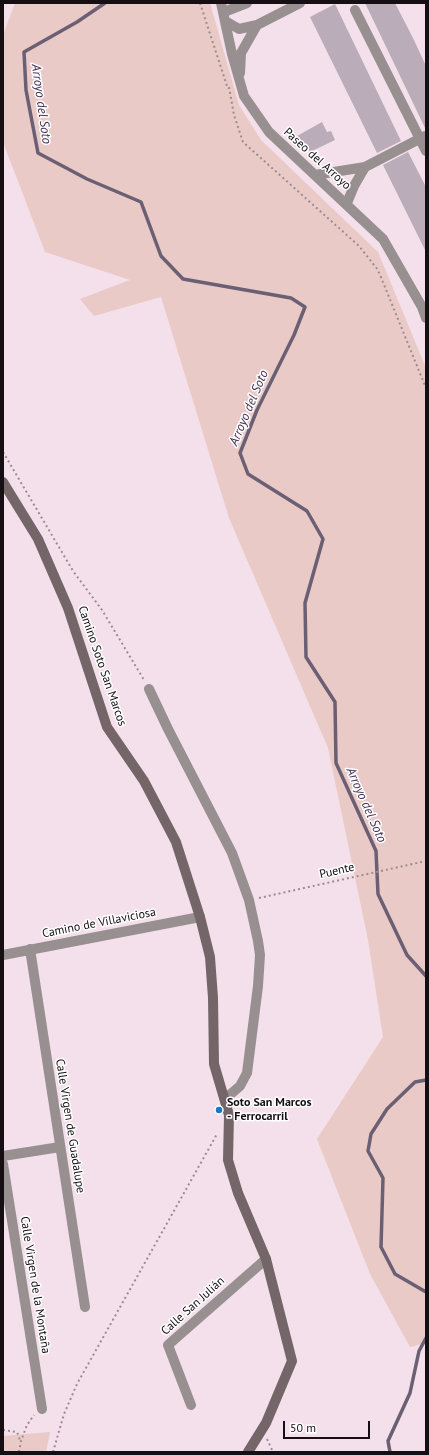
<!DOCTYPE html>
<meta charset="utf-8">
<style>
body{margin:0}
#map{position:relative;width:429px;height:1455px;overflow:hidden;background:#f4e0ea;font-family:"PT Sans",sans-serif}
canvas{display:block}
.frame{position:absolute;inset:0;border:4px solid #150e12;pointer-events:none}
.scale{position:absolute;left:283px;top:1421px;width:87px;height:18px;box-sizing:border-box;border:2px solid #150e12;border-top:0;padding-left:5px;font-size:12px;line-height:14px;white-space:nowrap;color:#150e12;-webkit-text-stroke:3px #fff;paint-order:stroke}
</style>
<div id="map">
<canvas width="429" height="1455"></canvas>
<div class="frame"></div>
<div class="scale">50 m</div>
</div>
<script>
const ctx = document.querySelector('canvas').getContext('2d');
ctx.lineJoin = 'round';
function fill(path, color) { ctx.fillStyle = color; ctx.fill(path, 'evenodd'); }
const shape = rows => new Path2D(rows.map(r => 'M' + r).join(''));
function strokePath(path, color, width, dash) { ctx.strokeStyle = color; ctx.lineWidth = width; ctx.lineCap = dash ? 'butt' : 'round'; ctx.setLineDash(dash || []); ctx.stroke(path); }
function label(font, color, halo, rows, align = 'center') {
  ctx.font = font + ' "PT Sans",sans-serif'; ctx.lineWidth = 3; ctx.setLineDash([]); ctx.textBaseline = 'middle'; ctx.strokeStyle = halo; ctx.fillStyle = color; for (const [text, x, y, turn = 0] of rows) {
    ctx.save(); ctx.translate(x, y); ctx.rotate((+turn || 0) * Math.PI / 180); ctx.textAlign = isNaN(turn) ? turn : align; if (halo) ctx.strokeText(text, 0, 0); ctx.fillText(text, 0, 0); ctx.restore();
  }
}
fill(shape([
 [15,3,210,3,239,105,261,140,378,252,426,368,426,1343,410,1347,370,1274,317,1139,383,1037,368,940,328,748,229,518,161,297,94,316,80,299,130,280,45,252,3,142,3,35],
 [50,1432,46,1452,3,1452,3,1436]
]), '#e9cac7');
strokePath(shape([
 [105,3,77,22,24,52,26,90,38,153,87,179,141,202,161,256,183,279,291,298,305,307,294,335,257,410,240,453,248,474,307,511,323,539,305,603,306,657,335,702,336,763,376,851,378,894,407,955,426,976],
 [426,1080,415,1082,387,1109,371,1134,368,1151,383,1178,381,1247,395,1274,426,1292],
 [390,1452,388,1441,410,1393,419,1351,426,1338]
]), '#6a5f73', 3.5);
fill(shape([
 [365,3,395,3,413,38,426,66,426,130],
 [335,4,401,141,377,153,310,17],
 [322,122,327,132,331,131,335,140,310,152,306,143,301,145,297,136],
 [408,152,426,187,426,252,383,165]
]), '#bbacba');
strokePath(shape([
 [200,3,228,89],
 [229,87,234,115,243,142,359,246,378,270,426,388],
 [3,452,73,571,102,610,144,680],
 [259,898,426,861],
 [3,1430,17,1432,20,1440],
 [267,1439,273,1452],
 [19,1452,21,1441,27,1425,34,1415],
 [53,1452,64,1414,77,1384,217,1134]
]), '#9b8c94', 2, [2, 3]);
strokePath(shape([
 [221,3,232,54,244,96,269,132,383,239,422,307,426,318],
 [355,10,426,151],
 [224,12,247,3],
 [227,22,239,29,257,25,300,3],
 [240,73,241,53,257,25],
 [315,175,365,167,425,136],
 [347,203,354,186,365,167],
 [149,689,168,729,232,853,249,900,258,941,260,955,258,986,247,1073,240,1086,225,1099],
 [30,949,85,1307],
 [3,955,200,917],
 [3,1156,60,1147],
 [3,1164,42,1409],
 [191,1405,168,1345,266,1259]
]), '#988f90', 10);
strokePath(shape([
 [3,482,38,539,68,608,107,727,144,781,176,842,200,917,210,957,213,998,214,1064,229,1115,228,1160,238,1193,266,1259,292,1361,266,1423,248,1452]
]), '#736568', 10);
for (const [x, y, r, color] of [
 [219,1110,4,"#1d75c3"]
]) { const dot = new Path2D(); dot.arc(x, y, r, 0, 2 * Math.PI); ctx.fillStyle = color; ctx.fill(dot); strokePath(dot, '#fff', 1.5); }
label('12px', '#150e12', '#fff', [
 ["Paseo del Arroyo",317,159,42],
 ["Camino Soto San Marcos",102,666,71],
 ["Puente",337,871,-13],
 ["Camino de Villaviciosa",99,923,-11],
 ["Calle Virgen de Guadalupe",70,1126,81],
 ["Calle Virgen de la Montaña",35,1285,81],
 ["Calle San Julián",193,1306,-42]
]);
label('bold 12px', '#150e12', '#fff', [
 ["Soto San Marcos",227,1103],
 ["- Ferrocarril",227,1117]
], 'left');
label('italic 13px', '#442f57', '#fff', [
 ["Arroyo del Soto",41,104,82],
 ["Arroyo del Soto",249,408,-67],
 ["Arroyo del Soto",366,805,66]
]);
</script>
